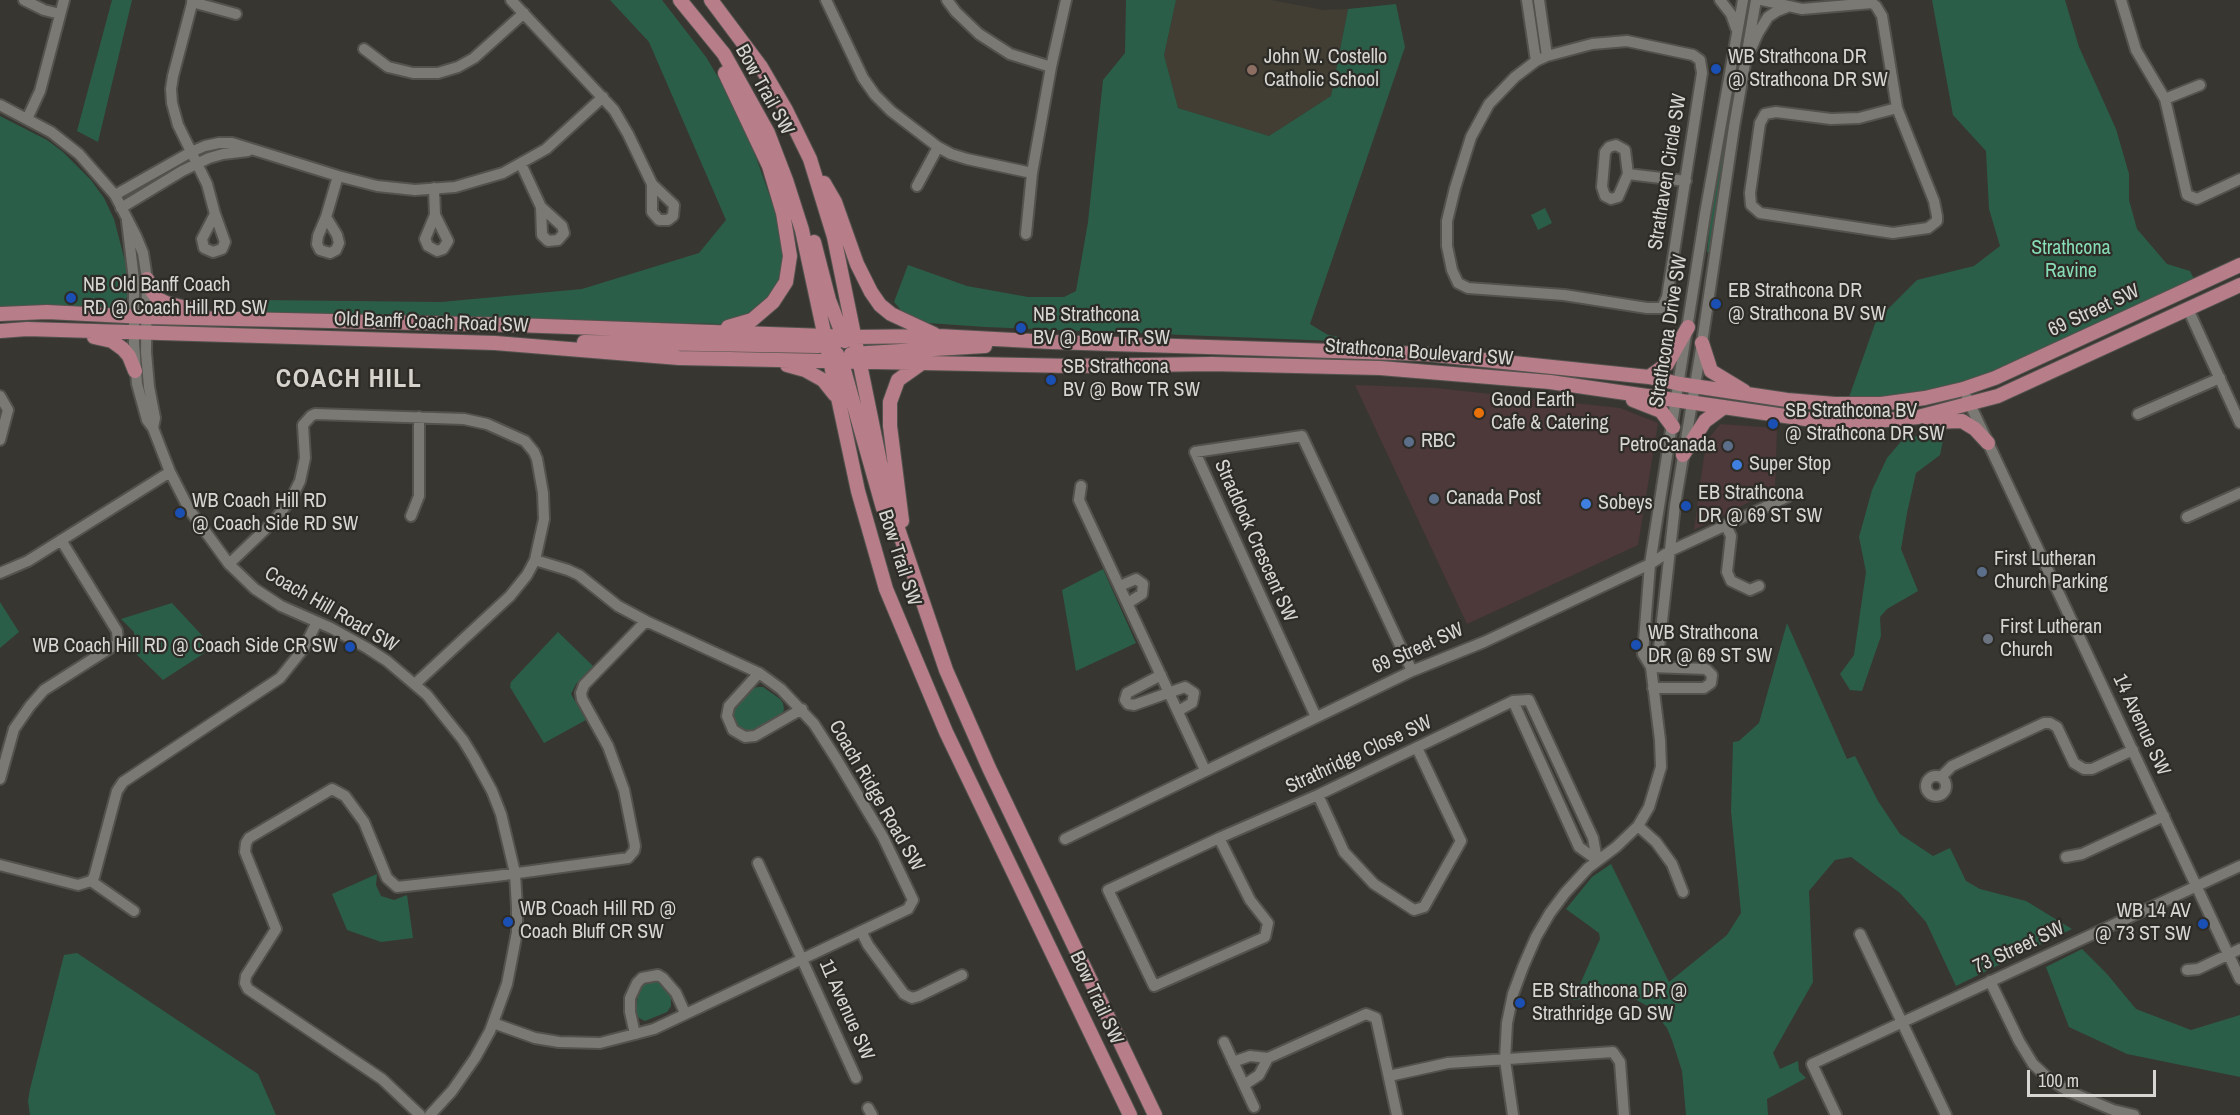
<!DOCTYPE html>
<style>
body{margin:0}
#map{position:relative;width:2240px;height:1115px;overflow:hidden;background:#383631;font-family:"Archivo Narrow",sans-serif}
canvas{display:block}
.scale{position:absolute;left:2027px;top:1070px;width:129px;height:27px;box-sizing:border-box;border:3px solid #d7d6d2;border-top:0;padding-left:8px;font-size:18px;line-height:21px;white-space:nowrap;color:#d7d6d2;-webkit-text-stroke:4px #2e2c27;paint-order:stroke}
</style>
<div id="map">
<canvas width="2240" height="1115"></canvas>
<div class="scale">100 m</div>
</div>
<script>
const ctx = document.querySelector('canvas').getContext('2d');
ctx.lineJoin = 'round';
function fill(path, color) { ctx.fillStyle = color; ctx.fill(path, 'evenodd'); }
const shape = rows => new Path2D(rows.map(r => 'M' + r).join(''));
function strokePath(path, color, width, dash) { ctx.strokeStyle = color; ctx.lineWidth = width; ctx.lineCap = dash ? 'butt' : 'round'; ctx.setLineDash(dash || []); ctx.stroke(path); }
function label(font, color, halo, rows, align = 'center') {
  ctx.font = font + ' "Archivo Narrow",sans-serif'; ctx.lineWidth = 4.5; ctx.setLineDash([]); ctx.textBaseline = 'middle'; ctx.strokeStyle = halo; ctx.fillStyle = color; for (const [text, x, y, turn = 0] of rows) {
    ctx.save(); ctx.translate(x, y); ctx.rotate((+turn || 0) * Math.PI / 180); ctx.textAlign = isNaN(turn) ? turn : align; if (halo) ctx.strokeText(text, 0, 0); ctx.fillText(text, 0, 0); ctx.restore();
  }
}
fill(shape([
 [1355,385,1436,388,1620,408,1658,423,1638,545,1467,624],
 [1720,424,1777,428,1775,489,1694,530,1706,442]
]), '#4d383a');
fill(shape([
 [1176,0,1271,0,1323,10,1348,9,1331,96,1269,136,1178,108,1164,55]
]), '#423e33');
fill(shape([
 [112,0,132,0,98,142,77,131],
 [610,0,662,0,706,57,730,97,751,143,780,225,785,255,778,289,741,321,721,324,599,321,498,322,262,315,260,300,441,302,582,289,699,253,726,220,649,42],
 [1126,0,1176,0,1164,55,1178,108,1269,136,1331,96,1348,9,1396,4,1405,47,1310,324,1328,335,1339,337,1333,341,985,327,928,323,899,312,900,309,894,302,908,265,967,286,1028,297,1064,297,1076,291,1088,222,1103,80,1125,53],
 [1932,0,2065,0,2079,47,2116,129,2129,174,2129,200,2137,229,2167,264,2190,271,2195,281,1974,382,1903,397,1848,400,1876,321,1917,280,1974,266,2000,246,1989,209,1986,151,1953,115],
 [0,116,47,140,63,152,91,180,104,198,114,219,126,265,129,294,121,306,107,309,0,309],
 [1725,126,1729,127,1711,253,1707,252,1710,224],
 [1545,208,1552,223,1538,230,1531,215],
 [1944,435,1940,455,1916,473,1907,513,1901,549,1918,591,1887,609,1880,617,1881,636,1862,691,1850,690,1840,674,1854,655,1866,572,1859,537,1872,490,1887,458,1905,437],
 [1103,569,1136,643,1076,671,1062,590],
 [0,602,19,632,0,648],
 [172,603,208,642,208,647,206,652,163,680,130,648,134,638,134,632,121,619],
 [1787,623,1847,759,1855,756,1878,801,1900,834,1933,856,1950,848,1966,881,1980,889,2026,901,2072,929,1956,986,1926,922,1900,893,1851,857,1835,860,1809,891,1813,982,1773,1053,1780,1069,1798,1061,1799,1071,1806,1078,1767,1099,1768,1115,1686,1115,1682,1071,1672,1040,1667,1028,1649,1007,1635,999,1605,996,1573,1000,1600,939,1599,933,1566,909,1592,877,1611,864,1669,982,1727,935,1741,913,1731,811,1733,742,1739,741,1759,723],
 [558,632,593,666,576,684,571,694,586,720,544,743,510,687,511,682],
 [758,687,763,687,780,699,783,703,784,710,779,718,751,731,745,731,736,727,732,718,733,712,752,689],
 [377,874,376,885,381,896,394,900,407,895,413,938,381,942,347,930,332,894],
 [2082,949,2107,974,2136,1009,2191,1030,2240,1015,2240,1077,2127,1054,2069,1027,2046,967],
 [77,953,258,1074,276,1115,30,1115,28,1101,30,1089,64,955],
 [657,981,665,985,671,994,671,1006,667,1012,645,1021,639,1018,636,1013,638,994,644,984]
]), '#2b5e48');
const minor = shape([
 [24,0,44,10,60,14],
 [193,0,173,76,171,89,172,103,178,125,207,184,215,214],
 [511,0,614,110,628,134,652,184],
 [826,0,863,78,875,95,891,111,938,147,951,154,967,159,1032,173],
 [947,0,956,12,979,34,1010,54,1051,67],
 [1527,0,1536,61],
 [1539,0,1547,56],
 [1720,0,1731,14,1736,28],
 [1762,0,1802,9,1872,3,1876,6,1882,16,1897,108,1934,201,1937,216,1937,221,1928,228,1893,233,1760,213,1751,205,1750,193,1760,123,1765,114,1776,112,1831,119,1859,118,1897,108],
 [2121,0,2136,50,2165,99,2187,195,2197,199,2240,179],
 [192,2,236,14],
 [1627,41,1693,55,1700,60,1702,73,1667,297,1662,308,1647,308,1564,295,1468,288,1458,283,1452,270,1447,246,1447,221,1455,188,1471,137,1489,104,1515,77,1536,61,1547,56,1592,44,1627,41],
 [364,49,388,67,413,73,438,73,458,67,474,58,524,13],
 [1751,49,1758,33,1768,17,1777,11,1787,7],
 [2165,99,2200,85],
 [0,105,51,132,79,154,115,195,136,236,143,253,147,279,146,352,149,387,155,418,153,428],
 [27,119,40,91,64,0],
 [521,164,541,207],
 [1628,174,1618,197,1611,199,1605,196,1602,187,1605,152,1609,147,1616,145,1625,150,1628,174,1686,181],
 [652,184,674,205,673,216,668,220,659,220,652,212,652,184],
 [917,186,938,147],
 [434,188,435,215],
 [115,195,191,152,205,146,219,143,232,143,338,176,377,186,415,190,455,187,503,173,546,149,603,97],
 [541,207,562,226,564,233,558,240,548,241,542,235,541,207],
 [121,208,182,171,209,158,223,154,248,151],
 [215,214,225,242,222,249,213,252,204,248,202,239,215,214],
 [435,215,448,241,443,249,437,251,428,246,425,239,435,215],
 [326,217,337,235,339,243,336,250,330,253,320,250,317,244,318,236,326,217],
 [326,217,338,176],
 [127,221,134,280,134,343,137,384,147,420,153,428,170,472,189,509,229,564,255,589,281,606,331,628,367,648,387,661,427,695,463,740,474,758,492,791,501,814,515,873,517,908,517,932,507,984,490,1031,475,1058,452,1091,430,1115],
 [1026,234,1032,173,1051,67,1066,0],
 [2188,309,2240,423],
 [0,396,8,410,0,440],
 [1967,398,2240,979],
 [2138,414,2220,378],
 [1081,486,1079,500,1205,770],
 [411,516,419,496,419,417],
 [2187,517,2240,493],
 [1726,526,1731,536,1727,572,1731,581,1750,590,1759,586],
 [229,564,274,521,291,499,300,481,305,458,303,425,311,416,315,414,464,419,487,424,525,441,534,452,537,459,543,493,544,519,535,560,527,575,510,596,415,684],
 [0,573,28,561,170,472],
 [1120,586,1136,579,1143,584,1142,594,1128,603],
 [1651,667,1658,657,1675,505,1702,343,1734,127,1756,0],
 [1651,667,1706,669,1712,675,1711,683,1704,688,1653,688],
 [759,673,729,706,727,716,733,730,745,737,755,736,802,709],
 [1161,675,1127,693,1125,700,1128,704,1134,705,1185,687,1194,693,1192,703,1178,711],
 [1513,701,1579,847,1597,860],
 [1316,717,1195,452,1302,436,1412,671],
 '1926 786a10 10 0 1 1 20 0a10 10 0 1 1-20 0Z',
 [1941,777,1952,766,2044,723,2050,723,2057,727,2074,763,2084,769,2092,769,2133,750],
 [0,779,14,729,30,706,44,690,118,643,117,631,61,540],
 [1318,795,1344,852,1374,884,1414,910,1424,907,1461,841,1417,748],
 [1638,826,1656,842,1672,864,1683,892],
 [1219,838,1318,795,1513,701,1529,700,1593,838,1597,860],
 [1219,838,1250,900,1268,923,1265,937,1154,986,1108,890,1219,838],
 [1065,839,1412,671,1484,642,1650,564,1670,551,1787,497],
 [2066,857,2082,854,2164,816],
 [758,863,856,1078],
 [0,865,78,885,91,881,94,877,117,791,123,782,280,678,304,648,317,622],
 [91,881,134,911],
 [861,931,868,945,904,994,912,998,919,996,962,975],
 [1860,934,1946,1115],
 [2187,970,2198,969,2240,949],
 [1990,981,2019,1041,2033,1064,2049,1079,2068,1091,2113,1110,2134,1115],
 [493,1023,535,1038,559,1042,600,1043,635,1034,654,1029,908,909,913,900,883,837,837,760,814,724,781,689,759,673,646,621,618,606,579,575,568,570,535,560],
 [635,1034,630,1012,630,998,637,983,642,978,658,975,663,978,676,993,685,1013],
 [1224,1042,1254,1107],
 [1233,1062,1250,1056,1268,1058,1366,1014,1376,1018,1397,1115],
 [1389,1076,1448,1063,1613,1052,1620,1062,1624,1115],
 [1244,1085,1259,1075,1268,1058],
 [868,1108,872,1115],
 [420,1115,382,1079,248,989,245,983,246,976,276,929,245,852,246,843,249,838,332,789,345,796,364,822,387,878,397,887,496,876,628,858,634,851,635,846,624,790,608,746,582,699,581,693,584,685,646,621],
 [1513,1115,1505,1060,1507,1023,1513,994,1523,967,1536,937,1550,913,1565,893,1588,868,1616,847,1638,826,1649,807,1661,767,1660,740,1651,667,1643,654,1650,564,1705,214,1743,0],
 [1836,1115,1812,1064,2240,866]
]);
const major = shape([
 [680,0,724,54,768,133,786,180,802,230,858,491,886,589,946,732,1130,1115],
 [711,0,761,67,786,110,810,159,834,237,880,462,893,514,946,670,989,768,1155,1115],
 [725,73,769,166,783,213,790,256,786,282,773,302,752,320,728,327],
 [824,183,835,202,857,264,871,292,880,305,891,314,934,334],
 [814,242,829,300,845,341],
 [147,279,152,291,158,299,166,303,202,312],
 [0,314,47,312,146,317,514,325,854,337,938,336,1051,342,1426,354,1649,377,1680,384,1787,400,1835,404,1881,404,1925,398,1963,389,1995,378,2240,265],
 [0,331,27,329,495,343,679,358,1072,366,1212,364,1380,368,1550,382,1806,419,1865,422,1918,417,1998,396,2240,285],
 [94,337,112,341,123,349,129,356,135,371],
 [584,342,818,346,835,344],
 [1702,343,1711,371,1744,391],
 [837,354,844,370,883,508],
 [851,354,985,346],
 [787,365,805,370,823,380,835,395],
 [1649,377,1667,364,1688,327],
 [1633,400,1661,411,1673,427],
 [1930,422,1962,421,1975,429,1988,443],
 [1683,455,1705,421,1724,407],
 [902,521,890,426,890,402,898,380,922,363]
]);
strokePath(minor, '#53524d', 14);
strokePath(major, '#53524d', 16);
strokePath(minor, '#7b7973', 10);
strokePath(major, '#b77d89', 14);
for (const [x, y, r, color] of [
 [1716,69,6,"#1a4fb4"],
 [1252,70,6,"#8d6e63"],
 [71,298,6,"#1a4fb4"],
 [1716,304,6,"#1a4fb4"],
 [1021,328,6,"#1a4fb4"],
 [1051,380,6,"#1a4fb4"],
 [1479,413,6,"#e8710a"],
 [1773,424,6,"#1a4fb4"],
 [1409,442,6,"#5c6f8a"],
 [1728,446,6,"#5c6f8a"],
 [1737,465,6,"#3f7fe0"],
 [1434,499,6,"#5c6f8a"],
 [1586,504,6,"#3f7fe0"],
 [1686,506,6,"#1a4fb4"],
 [180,513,6,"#1a4fb4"],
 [1982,572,6,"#5c6f8a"],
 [1988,639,6,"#6b7280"],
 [1636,645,6,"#1a4fb4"],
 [350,647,6,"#1a4fb4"],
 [508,922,6,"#1a4fb4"],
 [2203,924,6,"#1a4fb4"],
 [1520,1003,6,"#1a4fb4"]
]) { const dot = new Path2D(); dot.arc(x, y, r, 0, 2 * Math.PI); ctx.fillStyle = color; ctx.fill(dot); strokePath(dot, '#2e2c27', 2); }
label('20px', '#d7d6d2', '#2e2c27', [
 ["John W. Costello",1264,58],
 ["Catholic School",1264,81],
 ["WB Strathcona DR",1728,58],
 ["@ Strathcona DR SW",1728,81],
 ["NB Old Banff Coach",83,286],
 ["RD @ Coach Hill RD SW",83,309],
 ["EB Strathcona DR",1728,292],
 ["@ Strathcona BV SW",1728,315],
 ["NB Strathcona",1033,316],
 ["BV @ Bow TR SW",1033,339],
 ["SB Strathcona",1063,368],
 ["BV @ Bow TR SW",1063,391],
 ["Good Earth",1491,401],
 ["Cafe & Catering",1491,424],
 ["SB Strathcona BV",1785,412],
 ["@ Strathcona DR SW",1785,435],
 ["RBC",1421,442],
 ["PetroCanada",1716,446,"right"],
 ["Super Stop",1749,465],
 ["EB Strathcona",1698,494],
 ["DR @ 69 ST SW",1698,517],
 ["Canada Post",1446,499],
 ["WB Coach Hill RD",192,502],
 ["@ Coach Side RD SW",192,525],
 ["Sobeys",1598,504],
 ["First Lutheran",1994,560],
 ["Church Parking",1994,583],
 ["First Lutheran",2000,628],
 ["Church",2000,651],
 ["WB Strathcona",1648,634],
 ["DR @ 69 ST SW",1648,657],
 ["WB Coach Hill RD @ Coach Side CR SW",338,647,"right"],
 ["WB Coach Hill RD @",520,910],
 ["Coach Bluff CR SW",520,933],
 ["WB 14 AV",2191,912,"right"],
 ["@ 73 ST SW",2191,935,"right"],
 ["EB Strathcona DR @",1532,992],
 ["Strathridge GD SW",1532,1015]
], 'left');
label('20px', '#d7d6d2', '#2e2c27', [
 ["Bow Trail SW",764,90,61],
 ["Strathaven Circle SW",1668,172,-81],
 ["69 Street SW",2094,311,-25],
 ["Old Banff Coach Road SW",431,323,2],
 ["Strathcona Drive SW",1669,331,-81],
 ["Strathcona Boulevard SW",1419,353,4],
 ["Straddock Crescent SW",1255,541,66],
 ["Bow Trail SW",899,558,72],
 ["Coach Hill Road SW",331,610,30],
 ["69 Street SW",1418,649,-24],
 ["14 Avenue SW",2141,725,65],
 ["Strathridge Close SW",1359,755,-25],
 ["Coach Ridge Road SW",876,796,60],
 ["73 Street SW",2019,948,-25],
 ["Bow Trail SW",1096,998,65],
 ["11 Avenue SW",846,1010,66]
]);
label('20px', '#86dcb5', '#2e2c27', [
 ["Strathcona",2071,249],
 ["Ravine",2071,272]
]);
ctx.letterSpacing = '1.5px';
label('bold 26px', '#d5d3cc', '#2e2c27', [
 ["COACH HILL",349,380]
]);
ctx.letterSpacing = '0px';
</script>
